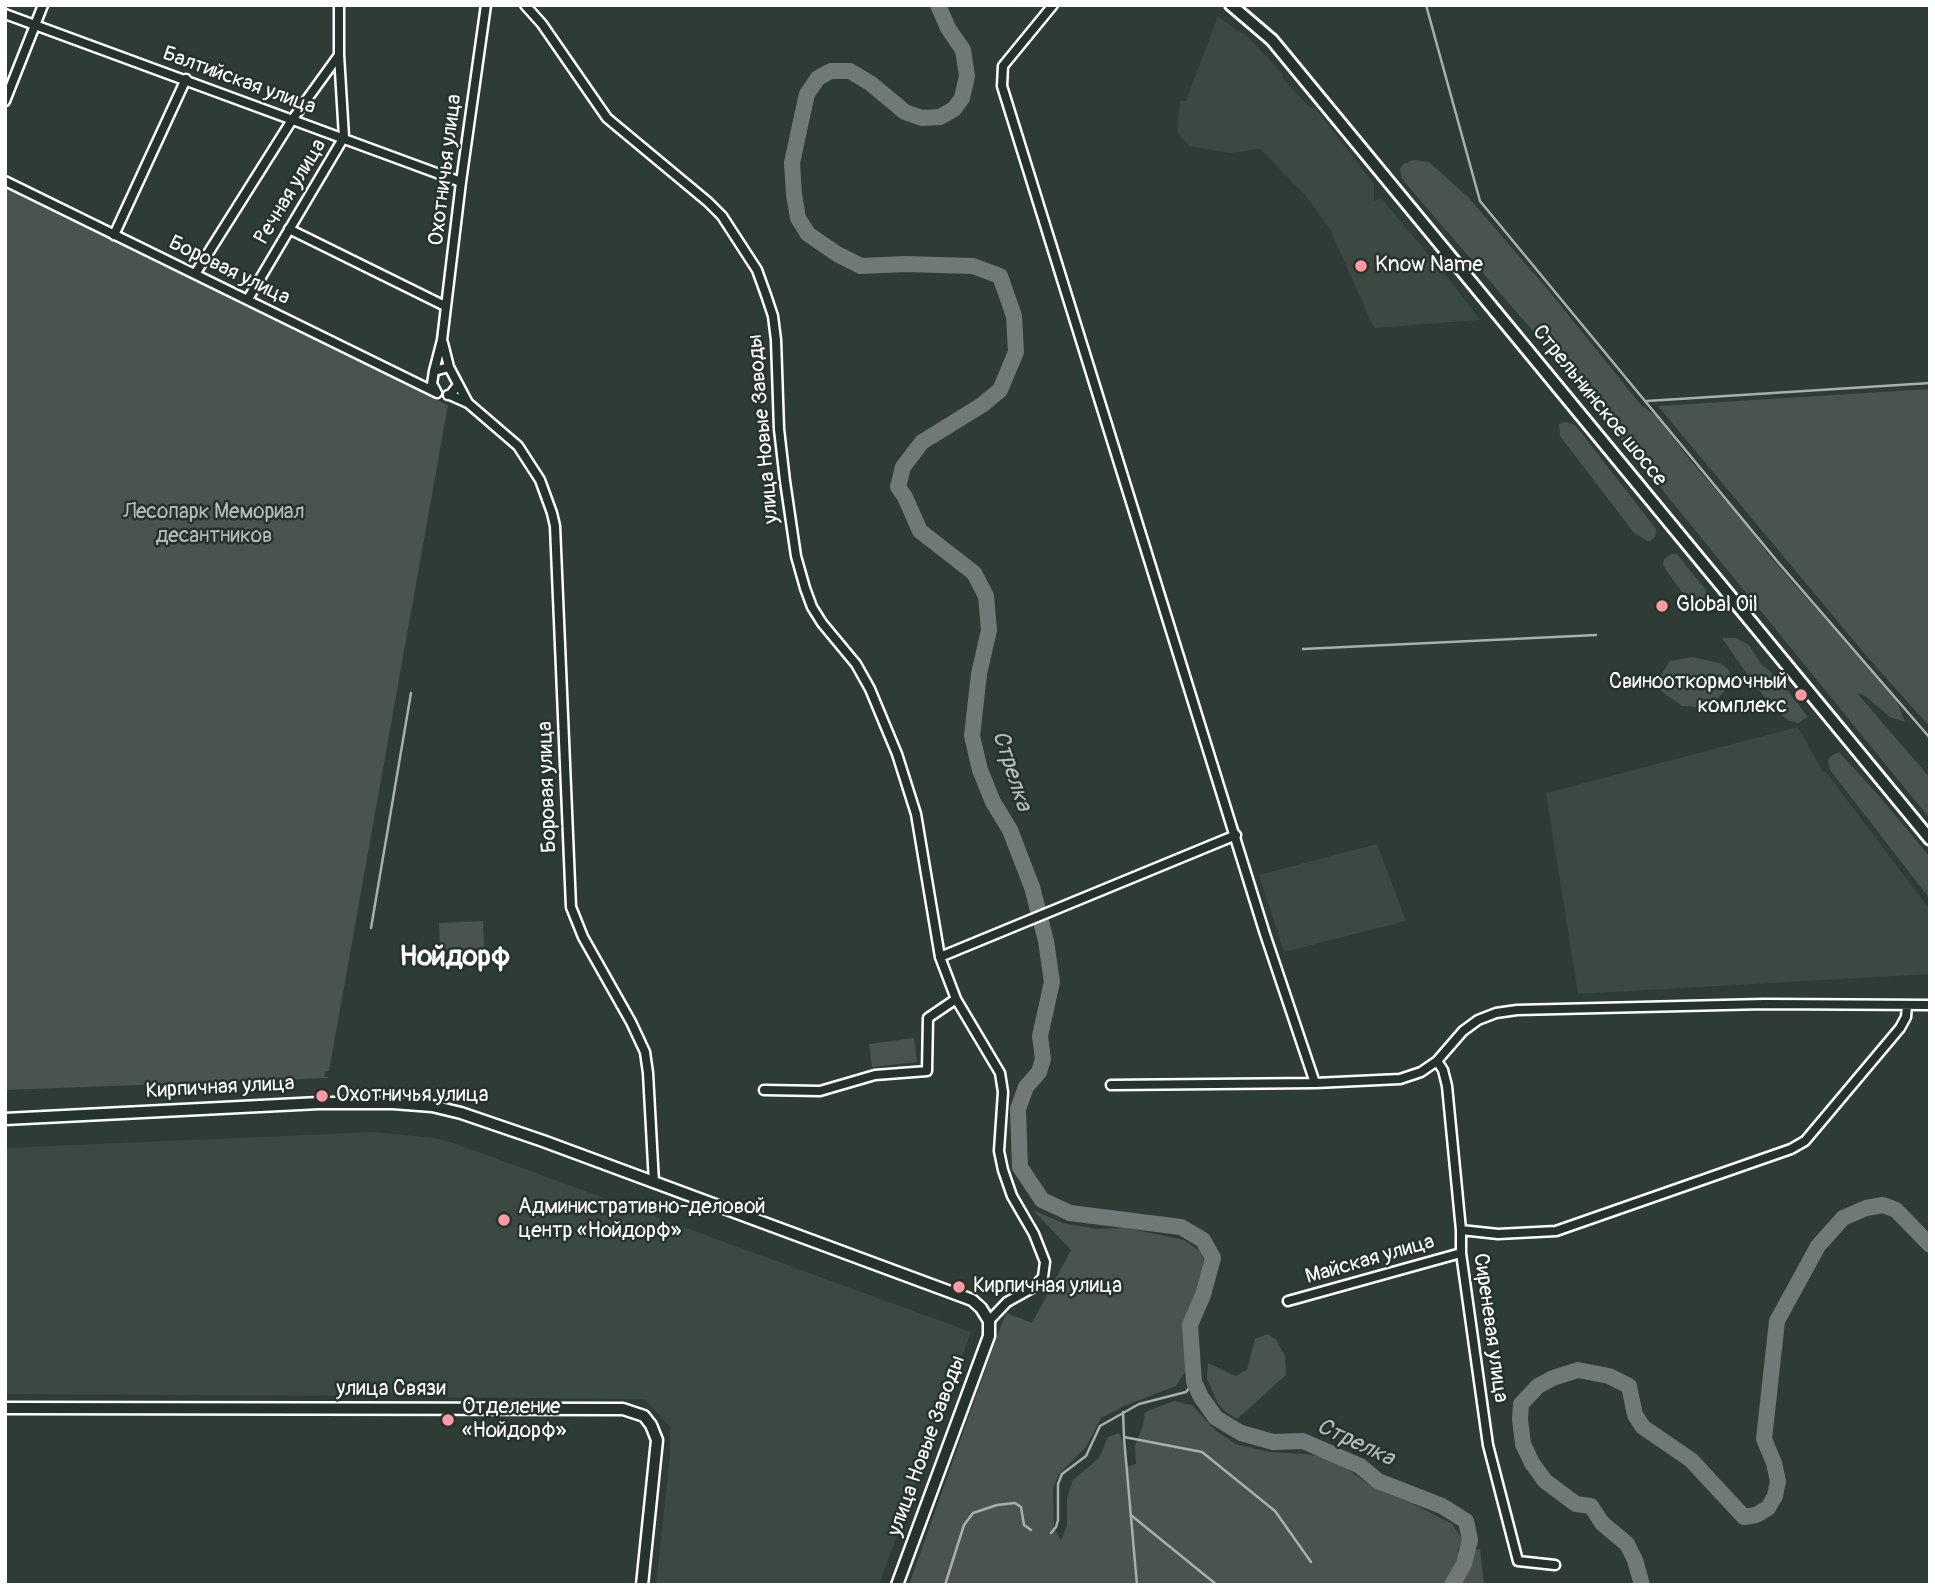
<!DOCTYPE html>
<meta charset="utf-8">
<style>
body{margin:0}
#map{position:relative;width:1935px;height:1590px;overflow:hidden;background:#2f3b35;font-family:Pangolin,sans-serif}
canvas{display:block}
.frame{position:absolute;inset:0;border:7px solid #fff;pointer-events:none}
</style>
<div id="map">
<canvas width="1935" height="1590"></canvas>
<div class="frame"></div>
</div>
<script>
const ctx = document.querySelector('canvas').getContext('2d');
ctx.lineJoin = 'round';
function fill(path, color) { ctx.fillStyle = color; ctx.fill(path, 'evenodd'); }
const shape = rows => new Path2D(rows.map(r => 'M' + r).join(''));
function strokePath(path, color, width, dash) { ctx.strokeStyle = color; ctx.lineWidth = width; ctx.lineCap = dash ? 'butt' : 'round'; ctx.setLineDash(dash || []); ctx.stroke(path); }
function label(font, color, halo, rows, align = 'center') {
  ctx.font = font + ' Pangolin,sans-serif'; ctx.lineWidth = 5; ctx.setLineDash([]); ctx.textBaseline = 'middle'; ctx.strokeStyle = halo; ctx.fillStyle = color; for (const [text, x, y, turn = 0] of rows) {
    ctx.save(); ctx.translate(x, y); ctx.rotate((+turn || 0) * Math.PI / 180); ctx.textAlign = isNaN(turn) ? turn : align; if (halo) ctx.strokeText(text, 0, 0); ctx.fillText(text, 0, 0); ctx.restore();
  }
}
fill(shape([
 [1218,16,1236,30,1245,34,1283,74,1282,77,1308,106,1316,109,1374,184,1374,201,1381,198,1444,273,1480,320,1374,328,1330,229,1306,196,1260,149,1230,153,1189,146,1177,132,1180,100,1186,101],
 [1798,727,1823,772,1826,772,1930,910,1930,974,1578,994,1546,793],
 [1377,844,1406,921,1284,952,1259,875],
 [375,1132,434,1138,451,1142,971,1332,879,1585,656,1585,670,1455,670,1427,644,1399,409,1397,408,1393,385,1393,385,1396,5,1394,5,1148]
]), '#3c4842');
fill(shape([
 [1414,160,1429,162,1469,198,1548,290,1641,405,1656,416,1691,461,1749,528,1771,558,1895,697,1905,722,1890,717,1865,696,1857,693,1930,778,1930,819,1538,337,1402,179,1400,169,1403,164],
 [5,188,236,301,415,384,421,393,448,405,329,1071,326,1071,324,1076,329,1078,5,1090],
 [1930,389,1930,727,1870,660,1658,406],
 [1566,422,1576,426,1656,529,1655,537,1649,542,1634,533,1560,436,1559,424],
 [1671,554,1677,554,1706,590,1707,602,1702,610,1697,610,1692,606,1666,570,1663,564,1664,559],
 [1722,638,1736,638,1749,645,1761,664,1779,679,1808,717,1798,723,1790,721,1777,712,1754,684],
 [1692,657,1720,663,1728,669,1733,682,1717,699,1709,705,1697,707,1682,706,1661,691,1659,678,1670,661],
 [1839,752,1879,796,1930,857,1930,899,1830,770,1828,760,1832,755],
 [483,921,484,948,440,949,439,923],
 [914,1038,917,1062,872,1067,869,1044],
 [1033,1210,1063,1223,1096,1229,1126,1228,1184,1240,1200,1251,1204,1261,1191,1308,1182,1324,1189,1348,1185,1372,1176,1386,1124,1406,1101,1418,1086,1447,1059,1474,1053,1488,1054,1527,1061,1541,1067,1525,1067,1498,1073,1480,1099,1458,1108,1437,1119,1433,1124,1446,1126,1467,1136,1464,1135,1445,1143,1426,1145,1412,1174,1401,1192,1405,1216,1431,1236,1444,1269,1452,1306,1454,1333,1459,1374,1488,1410,1502,1452,1524,1463,1540,1457,1552,1480,1549,1484,1585,909,1585,1003,1320,1007,1313,1032,1323,1071,1250],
 [1268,1334,1276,1340,1285,1356,1286,1375,1237,1419,1226,1412,1218,1404,1207,1379,1208,1363,1236,1376,1247,1370,1255,1339]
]), '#4a544f');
strokePath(shape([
 [1426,5,1480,201,1777,561,1930,738],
 [1647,401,1930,383],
 [1303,649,1596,635],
 [371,928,411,693],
 [1123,1412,1124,1437,1202,1452,1275,1511,1311,1562],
 [1124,1438,1137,1585],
 [1132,1516,1217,1585],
 [1051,1533,1056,1527,1058,1520,1058,1484,1062,1474,1086,1456,1100,1426,1139,1404,1186,1392,1194,1382],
 [945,1585,964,1525,973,1513,997,1505,1015,1503,1021,1507,1024,1525,1031,1530]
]), '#a9afac', 2.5);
strokePath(shape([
 [938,5,948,28,963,50,967,76,962,98,954,109,940,117,922,118,905,112,870,83,850,71,831,71,818,78,807,94,801,121,792,163,794,194,798,218,808,234,837,254,861,266,905,264,973,266,1000,276,1014,316,1016,352,1000,390,982,405,922,442,903,467,898,487,905,497,920,531,974,573,986,596,989,630,979,674,972,736,980,770,993,802,1010,830,1032,887,1046,941,1052,982,1040,1036,1043,1059,1039,1072,1026,1087,1018,1109,1020,1167,1042,1200,1070,1213,1181,1227,1203,1240,1213,1258,1203,1295,1190,1325,1194,1382,1201,1397,1216,1418,1241,1433,1273,1442,1303,1441,1360,1466,1378,1481,1442,1506,1466,1521,1470,1540,1464,1564,1452,1585],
 [1642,1585,1635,1560,1627,1544,1602,1523,1591,1506,1576,1504,1545,1481,1532,1463,1523,1444,1520,1419,1521,1404,1538,1386,1553,1378,1578,1370,1609,1376,1629,1386,1635,1415,1643,1427,1691,1460,1744,1517,1756,1515,1768,1508,1775,1496,1778,1481,1774,1463,1764,1439,1777,1321,1818,1246,1843,1218,1866,1208,1883,1205,1896,1210,1930,1245]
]), '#707975', 16);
const minor = shape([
 [525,5,542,24,607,118,708,202,722,216,757,270,766,295,773,316,776,340,779,429,785,481,796,556,805,588,812,607,822,623,856,664,870,689,897,754,916,814,940,957,956,999,1000,1073,1003,1092,999,1151,1003,1170,1012,1196,1034,1234,1045,1262,1043,1277,1034,1287,1007,1302,989,1321],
 [1053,5,1003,66,1002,86,1265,934,1315,1083],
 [5,14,461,182],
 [5,101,43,5],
 [5,181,437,393],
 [289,229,445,306],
 [114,235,186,79],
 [195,274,292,120,339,55],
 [248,299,344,137,339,55,339,5],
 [443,343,449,367],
 [434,371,442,340,461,182,486,5],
 [436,391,432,384,434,371,449,367,468,403],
 [448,395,450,395,458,385],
 [450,395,468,403,518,446,540,480,552,513,555,526,571,907,583,937,631,1022,645,1052,648,1073,654,1183],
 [940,957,1236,835],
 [1437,1061,1443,1070,1447,1086,1461,1230,1461,1253,1488,1445,1518,1561,1555,1565],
 [1111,1085,1315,1083,1400,1079,1421,1072,1437,1061,1463,1031,1478,1020,1496,1013,1517,1010,1764,1004,1930,1005],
 [764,1090,820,1091,875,1075,927,1071,928,1018,956,999],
 [1461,1230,1498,1234,1556,1231,1791,1149,1805,1141,1900,1028,1906,1017,1907,1005],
 [1288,1301,1461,1253]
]);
const tertiary = shape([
 [5,1119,319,1103,393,1103,432,1106,461,1113,543,1141,972,1300,981,1308,989,1321,989,1336,897,1585],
 [5,1408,623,1409,644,1416,651,1425,657,1440,642,1585]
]);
const secondary = shape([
 [1231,5,1272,40,1930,839]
]);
strokePath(minor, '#fff', 13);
strokePath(tertiary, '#fff', 15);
strokePath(secondary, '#fff', 16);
strokePath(minor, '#26332d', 8);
strokePath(tertiary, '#26332d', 10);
strokePath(secondary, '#26332d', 10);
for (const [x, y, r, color] of [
 [1361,266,7,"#ff9aa2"],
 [1662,606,7,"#ff9aa2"],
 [1801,695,7,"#ff9aa2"],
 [322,1096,7,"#ff9aa2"],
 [504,1220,7,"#ff9aa2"],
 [959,1287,7,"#ff9aa2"],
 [448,1420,7,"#ff9aa2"]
]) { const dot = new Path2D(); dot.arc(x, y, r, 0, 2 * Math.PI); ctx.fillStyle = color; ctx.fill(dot); strokePath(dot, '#26332d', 2.5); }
label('21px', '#fff', '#26332d', [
 ["Балтийская улица",239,81,20],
 ["Охотничья улица",446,170,-83],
 ["Речная улица",291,192,-59],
 ["Боровая улица",229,271,26],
 ["Стрельнинское шоссе",1599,406,51],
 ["улица Новые Заводы",764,429,-95],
 ["Боровая улица",548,787,-92],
 ["Кирпичная улица",220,1088,-3],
 ["Майская улица",1370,1260,-16],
 ["Сиреневая улица",1490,1328,82],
 ["улица Связи",391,1390],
 ["улица Новые Заводы",927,1446,-70]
]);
label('21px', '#fff', '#26332d', [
 ["Know Name",1375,266],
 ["Global Oil",1676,606],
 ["Свинооткормочный",1787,683,"right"],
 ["комплекс",1787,707,"right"],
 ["Охотничья улица",336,1096],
 ["Административно-деловой",518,1208],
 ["центр «Нойдорф»",518,1232],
 ["Кирпичная улица",973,1287],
 ["Отделение",462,1408],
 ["«Нойдорф»",462,1432]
], 'left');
label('21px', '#b7bbb9', '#26332d', [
 ["Лесопарк Мемориал",214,513],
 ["десантников",214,537]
]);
label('italic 23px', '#b8bcba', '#26332d', [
 ["Стрелка",1011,771,72],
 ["Стрелка",1355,1443,25]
]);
label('bold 28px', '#fff', '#26332d', [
 ["Нойдорф",455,958]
]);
</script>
